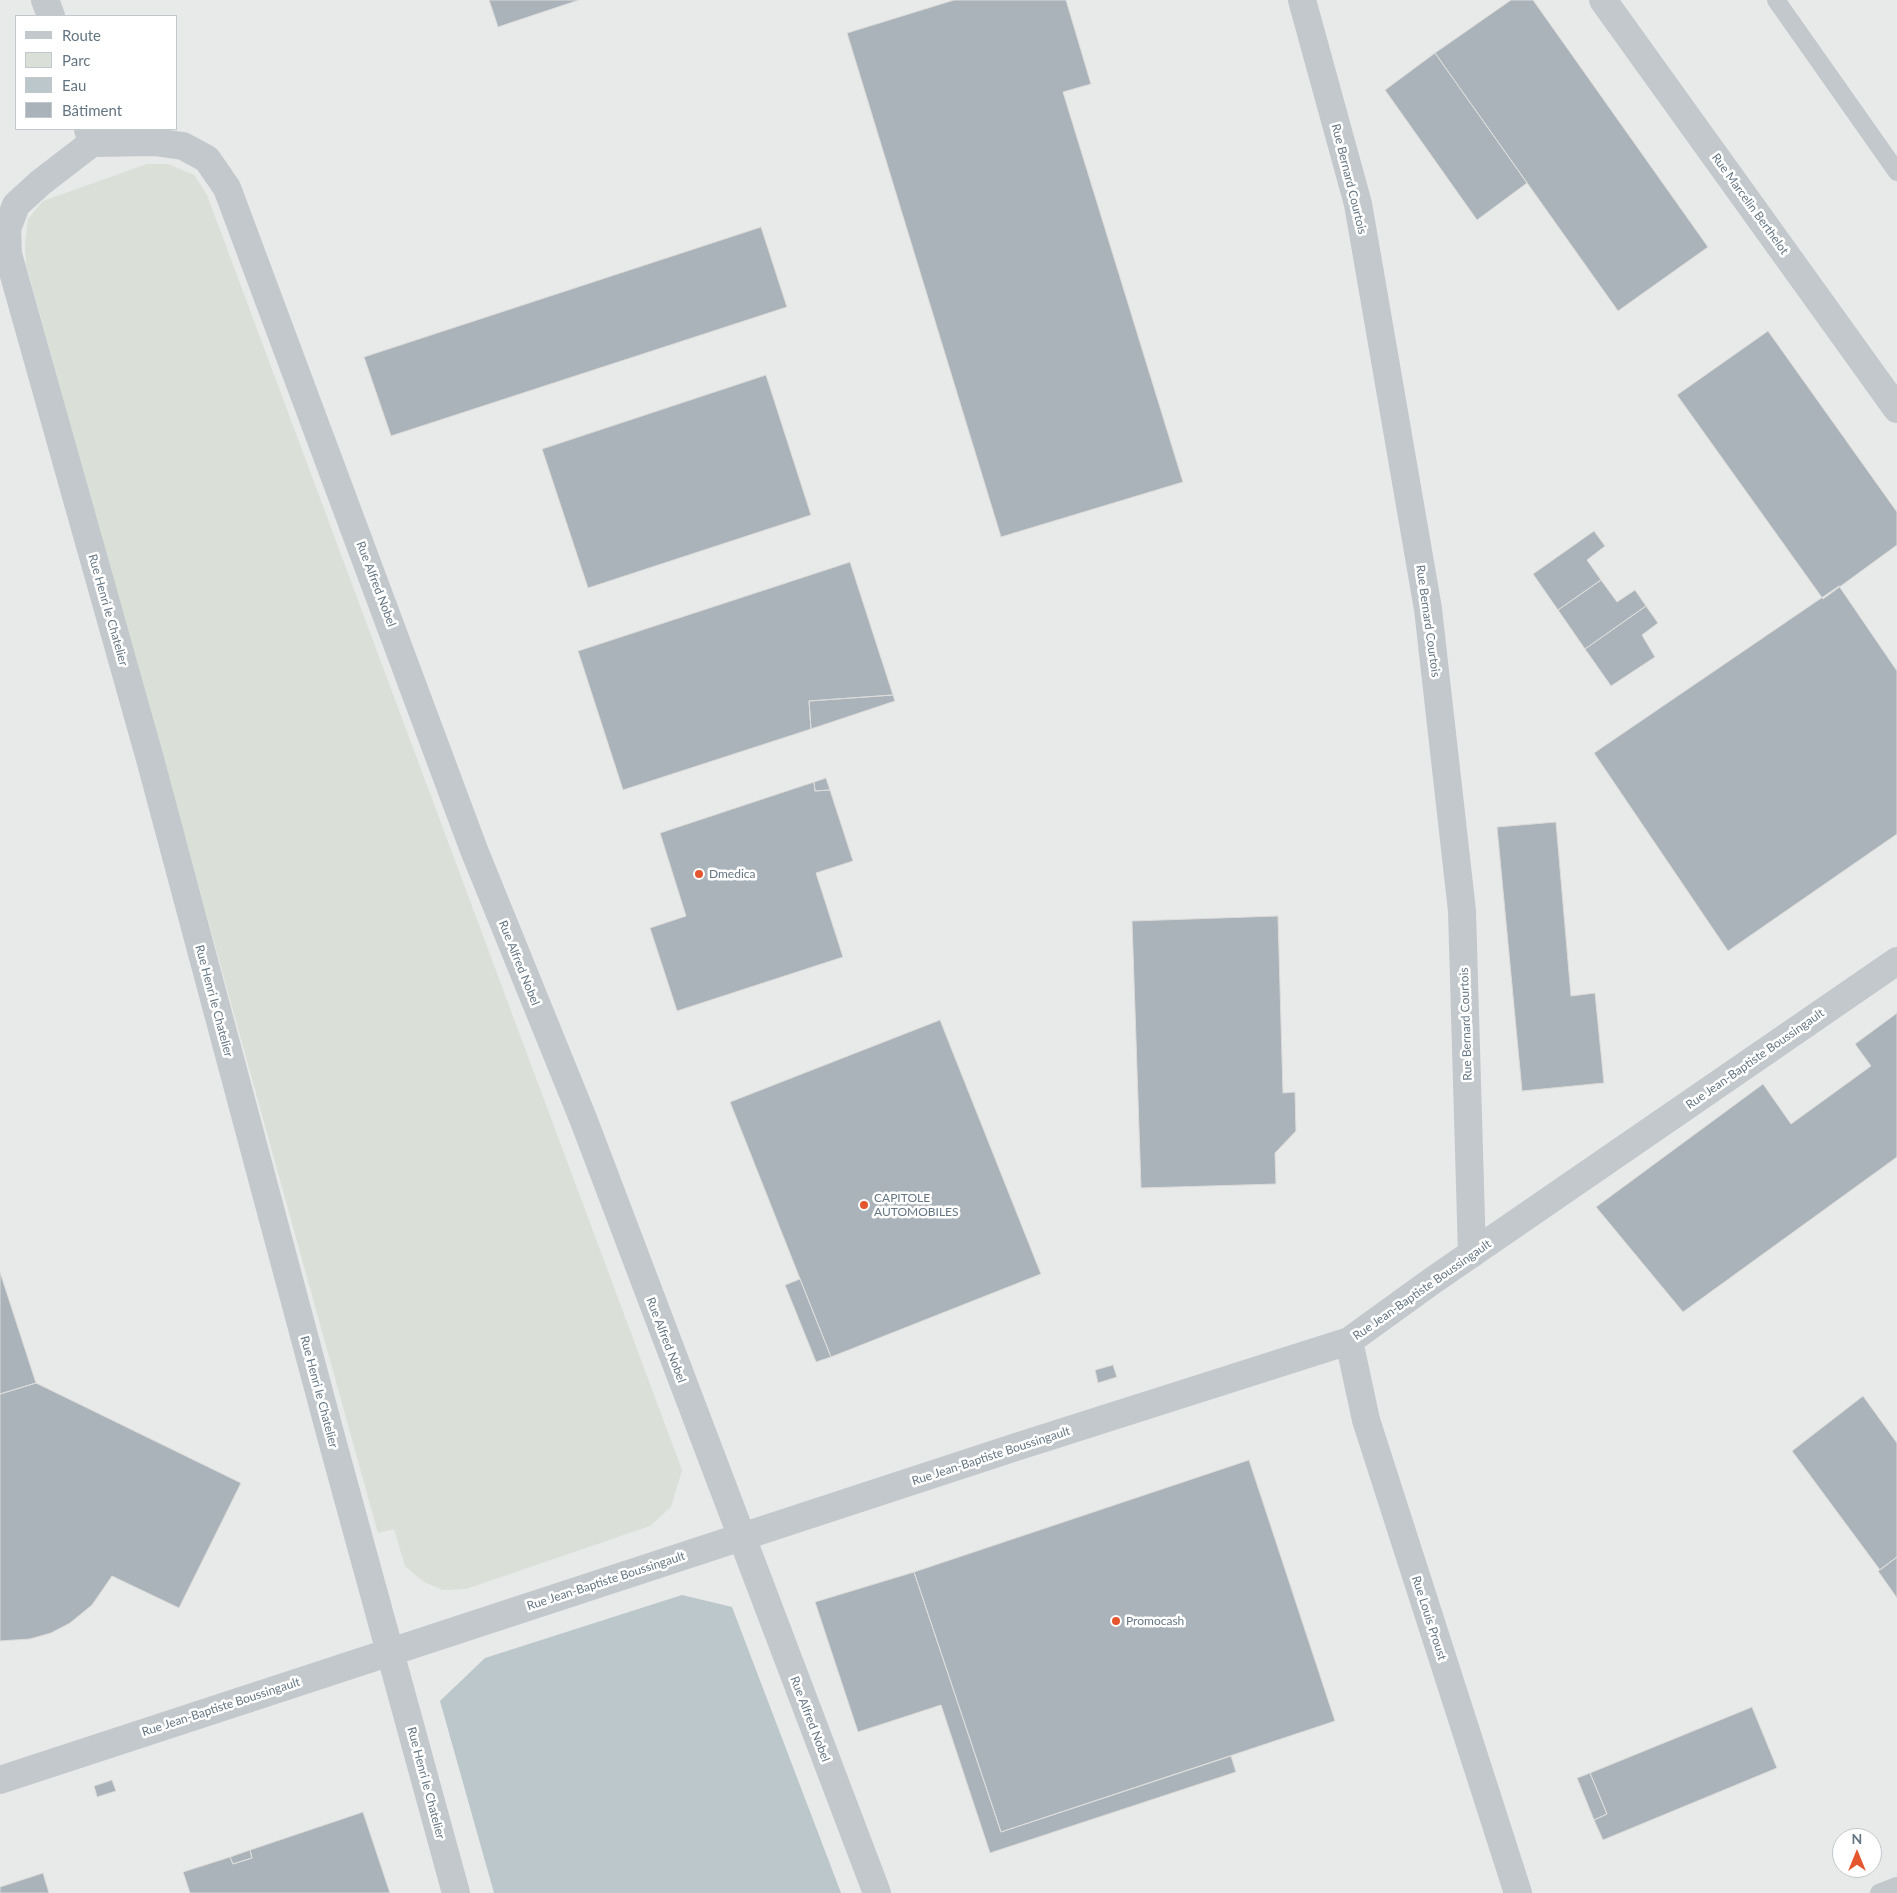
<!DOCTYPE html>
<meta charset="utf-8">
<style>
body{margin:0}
#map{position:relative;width:1897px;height:1893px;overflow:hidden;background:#fafaf8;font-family:Lato,sans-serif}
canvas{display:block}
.legend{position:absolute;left:15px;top:15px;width:162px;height:115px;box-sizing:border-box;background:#fff;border:1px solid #c1c8cd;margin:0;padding:6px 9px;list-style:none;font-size:15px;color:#657683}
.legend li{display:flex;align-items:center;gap:10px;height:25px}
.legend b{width:25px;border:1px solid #c1c8cd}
.north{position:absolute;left:1832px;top:1828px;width:50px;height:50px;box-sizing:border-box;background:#fff;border:1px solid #c1c8cd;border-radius:50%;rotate:0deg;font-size:14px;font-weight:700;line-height:20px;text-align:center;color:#657683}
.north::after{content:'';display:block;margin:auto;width:18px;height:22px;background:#e4572e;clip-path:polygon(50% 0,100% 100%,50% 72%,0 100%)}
</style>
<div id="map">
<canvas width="1897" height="1893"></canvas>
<ul class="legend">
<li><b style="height:6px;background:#c3c8cc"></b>Route</li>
<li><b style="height:14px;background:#dadfd7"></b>Parc</li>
<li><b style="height:14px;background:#bbc7cb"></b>Eau</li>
<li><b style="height:14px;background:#aab3b9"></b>Bâtiment</li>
</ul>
<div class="north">N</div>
</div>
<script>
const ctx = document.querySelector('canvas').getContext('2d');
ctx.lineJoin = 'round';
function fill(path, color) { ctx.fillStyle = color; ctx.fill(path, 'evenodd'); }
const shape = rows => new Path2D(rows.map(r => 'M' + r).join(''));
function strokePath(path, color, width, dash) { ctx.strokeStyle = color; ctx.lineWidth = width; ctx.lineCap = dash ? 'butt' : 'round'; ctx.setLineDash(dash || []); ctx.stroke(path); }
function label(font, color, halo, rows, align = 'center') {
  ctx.font = font + ' Lato,sans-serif'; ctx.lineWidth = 5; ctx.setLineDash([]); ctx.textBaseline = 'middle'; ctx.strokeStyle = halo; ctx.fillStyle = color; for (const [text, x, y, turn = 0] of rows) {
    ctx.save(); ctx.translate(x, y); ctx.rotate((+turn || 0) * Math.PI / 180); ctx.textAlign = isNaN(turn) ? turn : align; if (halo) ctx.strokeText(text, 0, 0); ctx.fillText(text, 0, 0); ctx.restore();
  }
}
fill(shape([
 [0,0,1897,0,1897,1893,0,1893],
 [16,16,176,16,176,129,16,129],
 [1842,1838,1872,1838,1872,1868,1842,1868]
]), '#e8e9e9');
fill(shape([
 [147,164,168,164,194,175,207,195,682,1470,671,1507,650,1526,466,1589,443,1590,424,1582,405,1566,394,1529,378,1533,26,264,25,244,28,219,43,201]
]), '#dadfd7');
fill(shape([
 [682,1595,732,1607,841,1893,494,1893,440,1701,485,1658]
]), '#bbc7cb');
const building = shape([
 [489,0,579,0,498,27,489,0],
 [954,0,1066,0,1091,84,1063,92,1183,482,1001,537,847,33,954,0],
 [1511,0,1533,0,1708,247,1618,311,1435,53,1511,0],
 [1435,53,1527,183,1477,220,1385,90,1435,53],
 [761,227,787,307,391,436,364,357,761,227],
 [1768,331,1897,512,1897,545,1823,599,1677,395,1768,331],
 [766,375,811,515,588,588,542,449,766,375],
 [1594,531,1605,546,1587,560,1601,580,1558,610,1533,574,1594,531],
 [850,562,893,695,809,701,811,729,623,790,578,651,850,562],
 [1601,580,1617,602,1635,590,1646,606,1585,649,1558,610,1601,580],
 [1839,586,1897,671,1897,834,1728,951,1594,753,1839,586],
 [1646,606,1658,623,1642,635,1655,657,1611,686,1585,649,1646,606],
 [893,695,895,701,811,729,809,701,893,695],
 [826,778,830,790,815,791,814,782,826,778],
 [814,782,815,791,830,790,853,861,816,873,843,957,677,1011,650,928,686,916,660,833,814,782],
 [1556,822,1571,996,1595,993,1604,1083,1522,1091,1497,827,1556,822],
 [1278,916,1283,1093,1295,1092,1296,1131,1275,1153,1276,1184,1141,1188,1132,921,1278,916],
 [1897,1013,1897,1157,1683,1312,1596,1207,1763,1084,1791,1124,1871,1066,1855,1044,1897,1013],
 [940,1020,1041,1274,831,1357,730,1102,940,1020],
 [0,1272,36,1383,0,1394,0,1272],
 [800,1279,831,1357,816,1362,785,1285,800,1279],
 [1113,1365,1117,1377,1098,1383,1095,1370,1113,1365],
 [36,1383,241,1483,179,1608,112,1576,92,1605,70,1623,51,1633,30,1639,0,1641,0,1394,36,1383],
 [1863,1396,1897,1443,1897,1557,1880,1570,1792,1451,1863,1396],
 [1249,1460,1335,1721,1001,1832,914,1572,1249,1460],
 [1897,1557,1897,1598,1878,1571,1897,1557],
 [914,1572,1001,1832,1231,1756,1236,1772,990,1853,941,1705,858,1732,815,1602,914,1572],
 [1752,1707,1777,1768,1603,1840,1594,1820,1607,1814,1590,1773,1752,1707],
 [1590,1773,1607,1814,1594,1820,1577,1778,1590,1773],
 [112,1780,116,1791,97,1797,94,1786,112,1780],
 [363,1812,390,1893,190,1893,183,1872,230,1857,233,1864,252,1858,250,1850,363,1812],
 [250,1850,252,1858,233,1864,230,1857,250,1850],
 [43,1873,49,1893,0,1893,0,1887,43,1873]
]);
fill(building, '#aab3b9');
strokePath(building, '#dcdcda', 1);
strokePath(shape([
 [1776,0,1897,172],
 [1879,1893,1897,1886]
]), '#c3c8cc', 18);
strokePath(shape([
 [45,0,51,16],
 [1302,0,1358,204,1428,609,1462,911,1472,1254],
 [1603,0,1897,409],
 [88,129,92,143,154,142,183,146,207,159,227,188,474,850,584,1121,877,1893],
 [92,143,40,183,16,205,7,229,8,254,150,759,333,1444,456,1893],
 [1349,1341,1366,1420,1518,1893],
 [0,1780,1016,1447,1349,1341,1432,1281,1897,961]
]), '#c3c8cc', 28);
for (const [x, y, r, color] of [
 [699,874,5,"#e4572e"],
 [864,1205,5,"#e4572e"],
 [1116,1621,5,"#e4572e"]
]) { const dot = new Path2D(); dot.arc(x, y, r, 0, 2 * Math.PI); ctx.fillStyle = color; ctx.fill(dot); strokePath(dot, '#fff', 2); }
label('12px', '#657683', '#fff', [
 ["Rue Bernard Courtois",1349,179,76],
 ["Rue Marcelin Berthelot",1750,204,54],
 ["Rue Alfred Nobel",376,584,69],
 ["Rue Henri le Chatelier",108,610,74],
 ["Rue Bernard Courtois",1428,621,82],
 ["Rue Alfred Nobel",519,963,68],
 ["Rue Henri le Chatelier",214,1001,75],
 ["Rue Bernard Courtois",1466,1024,-92],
 ["Rue Jean-Baptiste Boussingault",1755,1059,-35],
 ["Rue Jean-Baptiste Boussingault",1422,1290,-35],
 ["Rue Alfred Nobel",666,1340,69],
 ["Rue Henri le Chatelier",319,1392,75],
 ["Rue Jean-Baptiste Boussingault",991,1456,-18],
 ["Rue Jean-Baptiste Boussingault",606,1581,-18],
 ["Rue Louis Proust",1429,1618,72],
 ["Rue Jean-Baptiste Boussingault",221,1707,-18],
 ["Rue Alfred Nobel",810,1719,69],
 ["Rue Henri le Chatelier",426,1783,75]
]);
label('12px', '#657683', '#fff', [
 ["Dmedica",709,874],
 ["CAPITOLE",874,1198],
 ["AUTOMOBILES",874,1212],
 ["Promocash",1126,1621]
], 'left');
</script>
